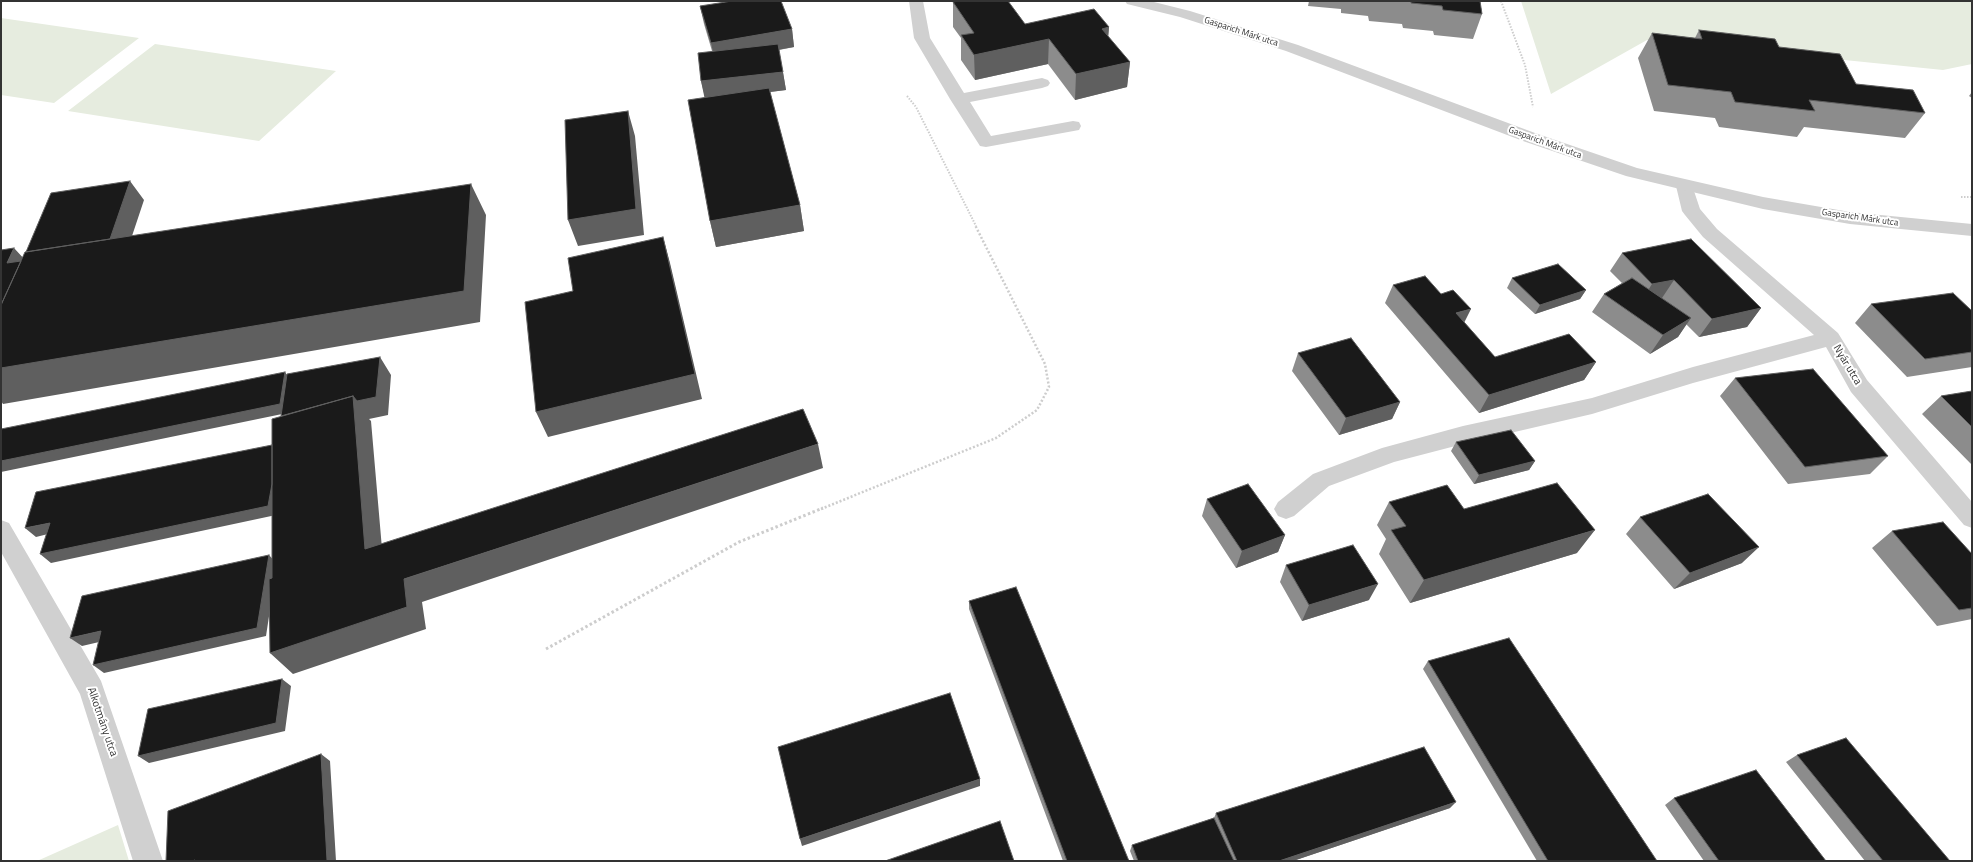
<!DOCTYPE html>
<meta charset="utf-8">
<style>
body{margin:0}
#map{position:relative;width:1973px;height:862px;overflow:hidden;background:#fff;font-family:"Titillium Web",sans-serif}
canvas{display:block}
.frame{position:absolute;inset:0;border:2px solid #333;pointer-events:none}
</style>
<div id="map">
<canvas width="1973" height="862"></canvas>
<div class="frame"></div>
</div>
<script>
const ctx = document.querySelector('canvas').getContext('2d');
ctx.lineJoin = 'round';
function fill(path, color) { ctx.fillStyle = color; ctx.fill(path, 'evenodd'); }
const shape = rows => new Path2D(rows.map(r => 'M' + r).join(''));
function strokePath(path, color, width, dash) { ctx.strokeStyle = color; ctx.lineWidth = width; ctx.lineCap = dash ? 'butt' : 'round'; ctx.setLineDash(dash || []); ctx.stroke(path); }
function label(font, color, halo, rows, align = 'center') {
  ctx.font = font + ' "Titillium Web",sans-serif'; ctx.lineWidth = 4; ctx.setLineDash([]); ctx.textBaseline = 'middle'; ctx.strokeStyle = halo; ctx.fillStyle = color; for (const [text, x, y, turn = 0] of rows) {
    ctx.save(); ctx.translate(x, y); ctx.rotate((+turn || 0) * Math.PI / 180); ctx.textAlign = isNaN(turn) ? turn : align; if (halo) ctx.strokeText(text, 0, 0); ctx.fillText(text, 0, 0); ctx.restore();
  }
}
fill(shape([
 [1521,1,1972,1,1972,64,1943,70,1647,40,1551,94],
 [1,18,139,38,54,103,1,95],
 [155,44,336,71,259,141,68,111],
 [118,825,129,861,37,861]
]), '#e6ecdf');
strokePath(shape([
 [1501,1,1525,65,1533,107],
 [907,96,916,107,976,226],
 [1961,197,1972,197]
]), '#cdcdcd', 2, [1.5, 1.5]);
strokePath(shape([
 [821,509,996,438,1037,410,1049,387,1045,364,975,225]
]), '#cdcdcd', 2.5, [2, 2]);
strokePath(shape([
 [546,649,739,542,823,508]
]), '#cdcdcd', 3, [2.5, 2.5]);
fill(shape([
 [909,1,923,1,930,38,964,93,1042,78,1048,80,1050,83,1048,86,1042,88,970,102,991,136,1073,121,1079,122,1081,126,1079,130,986,147,980,146,950,99,914,38,909,1],
 [1685,180,1691,182,1700,209,1717,229,1838,333,1867,380,1972,502,1972,528,1964,525,1851,392,1826,347,1693,383,1592,414,1463,444,1394,462,1329,486,1294,516,1286,519,1278,516,1274,509,1278,502,1313,474,1382,448,1463,426,1592,398,1693,367,1814,335,1703,237,1685,215,1682,211,1676,186,1679,182,1685,180],
 [1,520,9,523,101,681,163,861,133,861,80,694,1,552,1,520]
]), '#d0d0d0');
fill(shape([
 [1125,1,1150,1,1190,11,1298,45,1535,133,1637,168,1763,197,1850,212,1972,224,1972,236,1850,224,1763,209,1626,176,1523,141,1286,51,1180,17,1127,4,1125,1]
]), '#d0d0d0');
fill(shape([
 [1304,1,1480,1,1482,14,1473,39,1434,35,1433,31,1403,28,1402,24,1369,21,1368,16,1341,13,1341,9,1308,6,1309,1],
 [953,2,1025,24,1109,27,1108,37,1130,62,1127,87,1075,100,1048,64,975,80,961,60,961,38,953,27],
 [700,6,792,29,794,47,779,50,786,90,770,92,800,205,804,231,716,247,710,221,705,97,701,81,712,51,704,24],
 [1699,30,1779,47,1856,84,1925,113,1905,138,1804,127,1797,137,1719,127,1715,118,1654,111,1638,58,1652,33,1695,38],
 [1972,92,1972,98,1969,96],
 [1622,253,1761,308,1747,327,1699,337,1686,324,1678,337,1650,354,1592,312,1604,294,1622,283,1610,271],
 [1512,278,1586,290,1580,299,1535,314,1507,288],
 [1393,285,1464,322,1495,357,1596,362,1584,380,1479,413,1385,303],
 [1871,304,1972,311,1972,367,1907,377,1855,323],
 [1298,353,1400,402,1392,419,1339,435,1292,371],
 [1735,378,1888,456,1870,474,1788,484,1720,396],
 [1972,391,1972,465,1922,414,1941,396],
 [1456,442,1535,461,1529,470,1474,484,1451,451],
 [1207,499,1285,535,1278,552,1236,568,1202,516],
 [1389,502,1464,509,1577,553,1410,603,1379,554,1386,539,1377,525],
 [1640,517,1742,563,1674,589,1626,534],
 [1892,531,1972,554,1972,619,1937,626,1872,548],
 [1286,565,1369,600,1302,621,1280,582],
 [969,601,1129,861,1063,861,969,609],
 [1428,661,1657,861,1537,861,1423,669],
 [1797,755,1950,861,1865,861,1786,762],
 [1674,798,1826,861,1704,861,1665,805],
 [1450,808,1293,861,1134,861,1130,851,1132,845,1214,818,1216,813]
]), '#8c8c8c');
fill(shape([
 [1109,27,1107,52,1102,29],
 [792,29,794,47,715,61,711,43],
 [1049,39,1048,64,975,80,974,55],
 [1130,62,1127,87,1075,100,1076,74],
 [783,72,786,90,705,100,701,81],
 [628,111,635,136,644,235,578,246,568,220],
 [130,181,144,200,120,272,7,263,14,248,26,261],
 [471,184,486,215,480,322,3,404,1,401,1,368],
 [800,205,804,231,716,247,710,221],
 [663,237,670,263,702,399,548,437,536,412],
 [1674,280,1662,298,1640,303,1652,284],
 [1586,290,1580,299,1535,314,1540,305],
 [1761,308,1747,327,1699,337,1712,319],
 [1471,309,1462,327,1456,313],
 [1691,318,1678,337,1650,354,1663,335],
 [380,357,391,375,388,415,369,419,371,421,384,572,365,549,295,433,281,416,353,396],
 [1596,362,1584,380,1479,413,1489,395],
 [285,372,292,382,287,413,1,472,1,461],
 [1400,402,1392,419,1339,435,1346,418],
 [279,443,276,515,51,563,40,554],
 [818,444,823,468,422,602,426,629,293,674,270,653,404,579],
 [1535,461,1529,470,1474,484,1479,475],
 [50,523,60,531,36,537,25,528],
 [1595,530,1577,553,1410,603,1424,580],
 [1285,535,1278,552,1236,568,1242,551],
 [1759,547,1742,563,1674,589,1690,573],
 [269,555,277,564,266,636,104,673,93,665],
 [1378,584,1369,600,1302,621,1309,605],
 [101,631,112,639,82,646,70,638],
 [282,679,291,686,285,731,149,763,138,756],
 [321,754,330,761,336,861,326,861],
 [980,779,980,786,802,846,800,839],
 [1456,802,1450,808,1293,861,1279,861]
]), '#5f5f5f');
const building = shape([
 [732,1,781,1,792,29,711,43,700,6,732,1],
 [959,1,1008,1,1025,24,1094,9,1109,27,1102,29,1130,62,1076,74,1049,39,974,55,961,35,974,33,953,2,959,1],
 [1411,1,1480,1,1482,14,1443,10,1442,6,1411,3,1411,1],
 [1699,30,1775,39,1779,47,1840,54,1856,84,1913,90,1925,113,1809,100,1815,111,1735,102,1731,92,1668,85,1652,33,1702,39,1699,30],
 [778,44,783,72,701,81,698,53,778,44],
 [769,88,800,205,710,221,688,100,769,88],
 [628,111,636,209,568,220,565,120,628,111],
 [130,181,110,239,26,252,51,193,130,181],
 [471,184,464,291,1,368,1,305,25,252,471,184],
 [663,237,695,374,536,412,525,302,573,291,568,258,663,237],
 [1691,239,1761,308,1712,319,1674,280,1652,284,1622,253,1691,239],
 [14,248,7,263,21,261,1,305,1,250,14,248],
 [1558,264,1586,290,1540,305,1512,278,1558,264],
 [1425,276,1441,294,1453,290,1471,309,1456,313,1495,357,1569,334,1596,362,1489,395,1393,285,1425,276],
 [1632,278,1691,318,1663,335,1604,294,1632,278],
 [1953,293,1972,311,1972,352,1925,359,1871,304,1953,293],
 [1351,338,1400,402,1346,418,1298,353,1351,338],
 [380,357,376,397,357,401,353,396,288,414,281,416,287,374,380,357],
 [1813,369,1888,456,1805,467,1735,378,1813,369],
 [285,372,280,404,1,461,1,429,285,372],
 [1972,391,1972,427,1941,396,1972,391],
 [353,396,365,549,803,409,818,444,404,579,407,607,270,653,269,579,272,578,272,419,353,396],
 [1511,430,1535,461,1479,475,1456,442,1511,430],
 [272,445,272,484,268,506,40,554,50,523,25,528,36,492,272,445],
 [1557,483,1595,530,1424,580,1391,530,1406,526,1389,502,1447,485,1464,509,1557,483],
 [1248,484,1285,535,1242,551,1207,499,1248,484],
 [1708,494,1759,547,1690,573,1640,517,1708,494],
 [1943,522,1972,554,1972,608,1959,610,1892,531,1943,522],
 [1353,545,1378,584,1309,605,1286,565,1353,545],
 [269,555,257,628,93,665,101,631,70,638,82,596,269,555],
 [1016,587,1129,861,1067,861,969,601,1016,587],
 [1509,638,1657,861,1548,861,1428,661,1509,638],
 [282,679,276,723,138,756,148,709,282,679],
 [950,693,980,779,800,839,778,747,950,693],
 [1846,738,1950,861,1883,861,1797,755,1846,738],
 [1424,747,1456,802,1279,861,1237,861,1216,813,1424,747],
 [321,754,327,860,326,861,195,861,195,860,192,861,166,861,168,811,321,754],
 [1756,770,1826,861,1719,861,1674,798,1756,770],
 [1214,818,1234,861,1138,861,1132,845,1214,818],
 [1000,821,1014,861,885,861,1000,821]
]);
fill(building, '#1a1a1a');
strokePath(building, '#5f5f5f', 1);
label('9px', '#333', '#fff', [
 ["Gasparich Márk utca",1241,32,18],
 ["Gasparich Márk utca",1545,143,20],
 ["Gasparich Márk utca",1860,218,8]
]);
label('11px', '#333', '#fff', [
 ["Nyár utca",1847,365,59],
 ["Alkotmány utca",102,722,71]
]);
</script>
